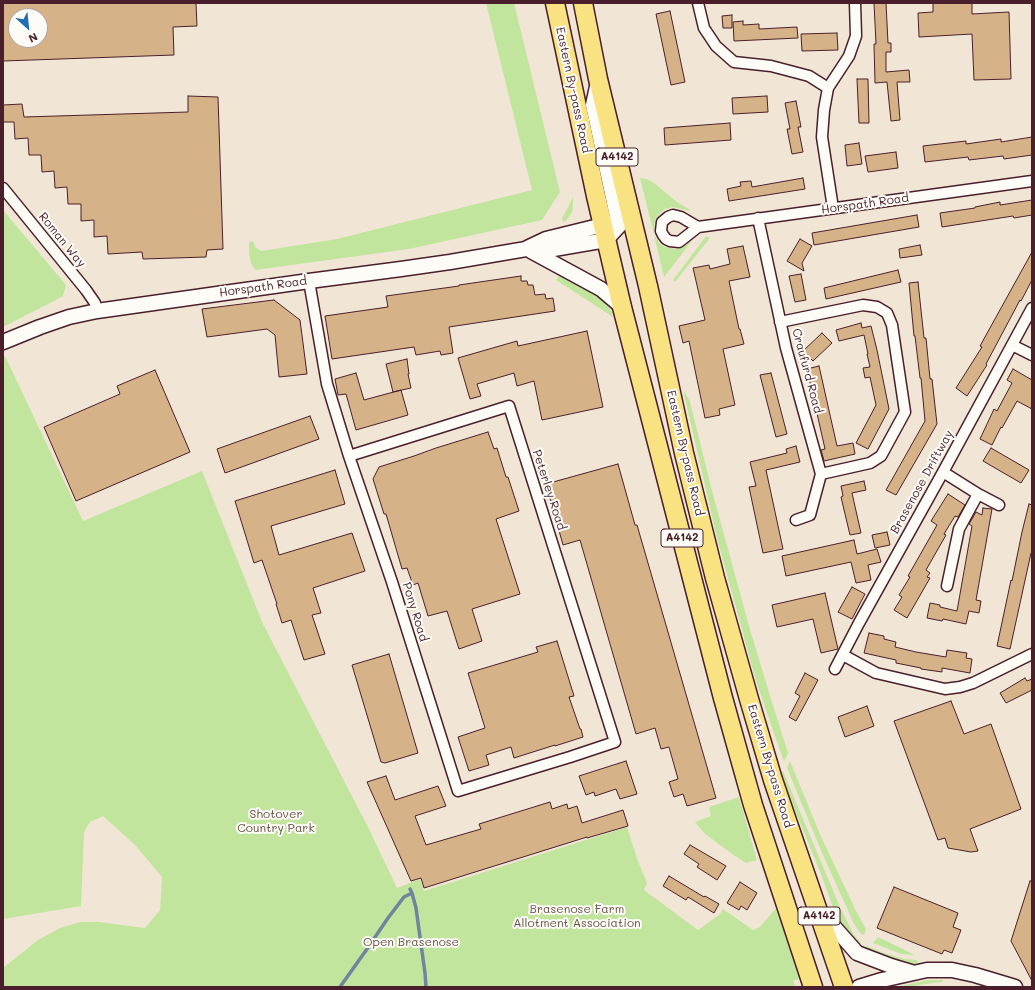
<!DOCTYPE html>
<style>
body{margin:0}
#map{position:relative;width:1035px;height:990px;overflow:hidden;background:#f1e6d6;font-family:Mali,sans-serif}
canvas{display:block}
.frame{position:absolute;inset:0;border:4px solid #4a1f2b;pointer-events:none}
.north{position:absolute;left:8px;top:8px;width:40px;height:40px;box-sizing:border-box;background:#fdfcf7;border:1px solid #b5a4a5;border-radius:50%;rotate:153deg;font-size:11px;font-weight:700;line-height:16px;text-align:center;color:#4a1f2b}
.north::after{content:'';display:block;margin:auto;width:14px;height:18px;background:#1f6fb2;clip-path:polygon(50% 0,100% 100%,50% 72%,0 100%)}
</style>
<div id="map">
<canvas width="1035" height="990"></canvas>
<div class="frame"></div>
<div class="north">N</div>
</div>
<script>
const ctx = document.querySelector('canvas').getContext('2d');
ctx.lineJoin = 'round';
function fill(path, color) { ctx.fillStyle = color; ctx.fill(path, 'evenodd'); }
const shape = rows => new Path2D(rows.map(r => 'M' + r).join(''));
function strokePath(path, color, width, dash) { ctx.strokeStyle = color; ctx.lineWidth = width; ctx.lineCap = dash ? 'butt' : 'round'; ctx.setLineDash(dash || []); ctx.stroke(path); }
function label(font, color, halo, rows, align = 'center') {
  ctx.font = font + ' Mali,sans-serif'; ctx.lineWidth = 4; ctx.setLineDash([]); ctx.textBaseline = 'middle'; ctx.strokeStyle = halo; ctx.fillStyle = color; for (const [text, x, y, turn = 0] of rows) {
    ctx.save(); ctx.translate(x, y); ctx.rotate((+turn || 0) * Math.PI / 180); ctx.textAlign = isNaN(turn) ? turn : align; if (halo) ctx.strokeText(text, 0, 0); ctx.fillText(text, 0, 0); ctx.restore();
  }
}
fill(shape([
 [486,3,514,3,560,192,542,220,409,249,255,270,251,263,249,254,249,242,253,241,256,248,261,251,337,239,532,190],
 [640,178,647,179,654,183,677,202,690,210,689,211,673,207,665,209,660,213,655,221,654,234],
 [572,197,573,199,573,205,572,212,566,221,563,222,562,218,567,209,572,199],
 [3,210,66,285,63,296,52,302,3,327],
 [654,235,660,244,665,247,670,248,678,249,687,245,690,241,691,242,664,277],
 [706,236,710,238,675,282,673,280],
 [562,272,594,291,602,299,611,311,613,317,556,280],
 [5,356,83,521,202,471,263,624,369,829,397,888,420,879,424,891,627,827,638,861,647,883,644,890,698,930,719,915,723,909,753,930,760,927,776,908,800,978,793,981,796,987,3,987,3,968,38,940,60,928,80,922,99,922,145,928,160,910,162,877,135,845,103,816,90,822,84,832,81,906,3,919,3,357],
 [684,391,690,402,711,487,749,626,771,699,788,753,784,762,756,681,717,538,684,394],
 [790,761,819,832,856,911,866,929,864,935,861,934,854,924,823,855,794,785,787,767],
 [783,771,840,907,854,935,861,943,859,947,838,922,821,874,780,774],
 [739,797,757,860,746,863,732,854,704,833,695,822,711,816,709,807],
 [878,937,909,952,915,955,901,954,873,943],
 [867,946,884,953,904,959,917,960,918,964,907,965,863,951],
 [928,980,943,980,942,982,932,983,907,987,896,987]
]), '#c2e59e');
strokePath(shape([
 [410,889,412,893,416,908,425,973,426,987],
 [340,987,367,949,388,918,404,897,412,893]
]), '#70849e', 3.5);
const building = shape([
 [3,3,196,3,197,26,173,27,174,55,3,61,3,3],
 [16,16,40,16,40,40,16,40,16,16],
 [874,3,886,3,888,43,891,43,891,52,886,52,886,72,909,70,910,82,897,82,900,120,891,121,887,82,875,83,874,44,876,44,874,3],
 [933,3,972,3,972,14,1009,12,1011,79,974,80,972,34,919,37,918,13,933,12,933,3],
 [670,11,685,82,671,85,656,14,670,11],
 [732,15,732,28,723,28,722,16,732,15],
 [743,21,743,25,759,24,759,29,797,27,798,38,734,41,733,22,743,21],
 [837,33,838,50,802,51,801,34,837,33],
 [857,79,868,79,869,123,859,123,857,79],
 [188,96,218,97,223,249,207,250,206,257,143,259,142,252,108,254,107,236,94,237,94,220,81,221,81,204,68,204,67,187,55,188,54,171,42,172,41,155,29,155,28,138,15,139,14,122,3,122,3,105,22,104,24,117,188,112,188,96],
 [767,96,768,112,733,114,732,98,767,96],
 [796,101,801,127,798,127,803,152,792,154,787,129,790,129,785,103,796,101],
 [730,123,731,140,665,145,664,128,730,123],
 [1032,137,1032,155,1004,159,1003,156,969,160,968,157,925,162,923,146,966,141,966,144,1001,139,1001,142,1032,137],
 [859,143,862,164,847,166,845,145,859,143],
 [896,152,898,168,868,172,865,156,896,152],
 [803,178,805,189,729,201,727,189,741,186,740,182,751,181,752,187,803,178],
 [1032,200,1032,215,1014,218,1013,216,942,227,940,213,975,208,975,207,1000,202,1000,205,1032,200],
 [917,215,919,227,814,245,812,233,917,215],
 [800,239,812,246,802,263,804,271,787,261,800,239],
 [920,245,922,255,900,258,899,249,920,245],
 [743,246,750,277,729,281,739,329,740,329,744,344,723,349,735,405,719,409,720,415,705,418,689,341,683,343,679,326,705,320,693,268,709,265,710,269,730,264,727,249,743,246],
 [1032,252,1032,280,1021,301,1020,300,986,364,987,365,967,396,956,388,982,347,980,346,1032,252],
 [898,270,901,282,826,299,824,288,898,270],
 [801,274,806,300,795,302,789,276,801,274],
 [521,276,521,281,527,281,528,285,533,285,535,295,545,294,546,299,553,298,555,311,449,327,453,353,441,355,440,351,416,355,414,347,332,359,325,316,388,307,386,296,459,286,459,285,521,276],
 [918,282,924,338,926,338,930,379,932,379,937,424,896,495,886,490,925,421,921,378,920,378,915,336,914,336,909,283,918,282],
 [274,300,300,320,307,374,279,377,275,335,267,329,207,337,202,309,274,300],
 [861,323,862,328,871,326,877,350,889,409,868,449,856,443,876,405,870,377,865,378,863,368,870,367,867,354,868,354,864,335,839,341,836,330,861,323],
 [587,331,603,407,542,420,534,381,517,386,514,373,477,384,481,396,470,399,458,358,517,341,518,346,587,331],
 [822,333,832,343,813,361,803,351,822,333],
 [407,359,409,374,408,374,411,388,393,392,386,364,407,359],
 [819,366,837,446,853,443,855,454,824,461,821,450,825,449,807,369,819,366],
 [1013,369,1032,380,1032,409,1017,401,1002,428,1001,427,992,445,980,439,994,409,997,411,1012,383,1007,380,1013,369],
 [155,370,190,452,76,501,44,427,120,394,117,386,155,370],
 [356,373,364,400,401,390,408,415,356,430,346,394,338,395,335,379,356,373],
 [771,373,787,434,776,437,760,375,771,373],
 [310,416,319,439,225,473,217,449,310,416],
 [488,432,494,449,497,448,506,477,508,477,519,511,496,519,520,594,472,609,482,641,459,649,447,611,428,616,418,583,413,585,407,568,402,569,386,514,384,514,373,479,379,467,414,456,436,448,488,432],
 [796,446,800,462,766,470,783,549,763,553,749,487,756,486,750,462,787,453,786,449,796,446],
 [991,448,1029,470,1021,483,983,461,991,448],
 [618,464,635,525,637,525,716,798,687,806,683,794,674,797,669,782,678,779,669,747,661,749,655,728,636,734,580,540,563,545,546,484,618,464],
 [335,470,345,504,271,526,279,555,352,533,365,571,313,588,321,613,312,615,325,654,304,660,291,620,282,623,276,604,277,604,262,560,254,563,235,501,335,470],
 [864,481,866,490,852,493,861,533,850,535,841,497,843,496,841,486,864,481],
 [948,494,965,505,958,517,955,516,944,534,946,535,926,570,930,573,927,577,930,578,907,618,894,610,902,597,899,595,910,577,908,576,937,525,931,521,948,494],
 [1029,504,1032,505,1032,553,1031,553,1010,649,997,646,1011,580,1012,581,1022,532,1029,504],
 [983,508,992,509,976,600,981,601,979,613,969,611,966,624,943,619,942,621,927,618,930,603,940,605,940,607,957,611,972,526,969,524,976,512,982,515,983,508],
 [887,532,890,545,875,548,872,535,887,532],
 [854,540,857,554,877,549,881,562,868,565,871,580,856,583,851,562,786,576,782,556,854,540],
 [852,587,865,594,852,619,838,612,852,587],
 [825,593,838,649,821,653,813,619,777,627,772,605,825,593],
 [869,633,884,636,884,639,896,642,895,647,916,652,946,657,947,650,967,653,966,658,972,659,970,673,942,668,942,672,921,669,921,668,896,663,896,660,864,653,869,633],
 [557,641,574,696,569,697,580,729,581,729,583,737,555,746,555,745,514,758,511,747,486,755,489,765,469,771,458,737,485,728,468,673,538,652,536,647,557,641],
 [389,654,418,753,385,763,381,762,352,665,389,654],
 [805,673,818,680,796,721,789,717,800,696,795,693,805,673],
 [1025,678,1027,681,1032,679,1032,690,1006,703,1000,693,1025,678],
 [951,701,964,734,991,724,1021,809,970,829,978,851,971,852,948,848,945,838,938,840,894,721,951,701],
 [867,706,874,726,845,737,838,717,867,706],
 [626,761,637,794,620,799,616,789,595,796,594,792,586,795,579,776,626,761],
 [386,776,395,800,438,786,446,806,415,816,426,845,481,829,479,824,550,802,552,809,567,804,568,809,577,806,582,823,623,810,628,826,587,838,587,837,424,888,421,878,411,881,367,782,386,776],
 [690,845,726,866,717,880,697,867,699,864,684,854,690,845],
 [669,876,704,897,705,896,719,904,714,913,688,897,686,900,663,886,669,876],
 [1030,881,1032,881,1032,981,1011,941,1030,881],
 [740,882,757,893,747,910,741,906,739,910,727,903,740,882],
 [894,887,958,913,953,927,961,930,952,953,944,950,942,954,877,928,894,887]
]);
fill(building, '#d6b288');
strokePath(building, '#4a1f2b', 1);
const street = shape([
 [698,3,704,28,716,46,734,62,771,66,809,76,828,88],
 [3,188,86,290,95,303,97,311],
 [833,208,822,137,824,110,828,88,849,56,856,36,855,3],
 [758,218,786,348,821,474,810,515,796,520],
 [698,227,681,217,673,215,668,217,662,222,661,231,663,235,666,239,670,241,679,242,698,227,1032,181],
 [309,281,327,384,349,456,392,582,458,791,570,757,615,742,509,406,349,456],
 [780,322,863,305,877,307,887,313,892,325,905,412,881,456,870,463,821,474],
 [1012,345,1032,355],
 [943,472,978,494,999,505],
 [947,586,959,529,978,494],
 [843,655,876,673,945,689,960,687,973,683,1032,654],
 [835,669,859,623,943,472,1032,308]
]);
const secondary = shape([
 [527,248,546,239,603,225,612,225],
 [531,251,601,289,622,307],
 [3,342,40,327,69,317,97,311,309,281,401,269,450,262,526,249,548,250,606,240,619,226,593,105,598,82],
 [820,911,857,953,891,966,911,972],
 [859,987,882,980,927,970,952,970,975,975,1015,987]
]);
const highway = shape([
 [555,3,596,196,622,307,723,698,753,805,813,987],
 [583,3,598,79,648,286,684,453,715,578,749,699,773,780,844,987]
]);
strokePath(street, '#4a1f2b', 13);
strokePath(secondary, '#4a1f2b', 17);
strokePath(highway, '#4a1f2b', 21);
strokePath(street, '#fdfcf7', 10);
strokePath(secondary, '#fdfcf7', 14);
strokePath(highway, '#f8e281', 18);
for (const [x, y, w] of [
 [617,157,42],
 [682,538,42],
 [819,916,42]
]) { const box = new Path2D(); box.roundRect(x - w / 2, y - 9, w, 18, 3); ctx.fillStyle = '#fdfcf7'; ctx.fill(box); strokePath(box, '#4a1f2b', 1); }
label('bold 11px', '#4a1f2b', null, [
 ["A4142",617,157],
 ["A4142",682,538],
 ["A4142",819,916]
]);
label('12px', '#4a1f2b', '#fdfcf7', [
 ["Eastern By-pass Road",573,90,78],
 ["Horspath Road",865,204,-8],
 ["Roman Way",62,240,51],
 ["Horspath Road",263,287,-8],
 ["Craufurd Road",807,371,75],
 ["Eastern By-pass Road",685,453,77],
 ["Brasenose Driftway",922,482,-61],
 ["Peterley Road",549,490,72],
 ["Pony Road",415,612,73],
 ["Eastern By-pass Road",770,766,73]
]);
label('12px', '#685048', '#fdfcf7', [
 ["Shotover",276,814],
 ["Country Park",276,828],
 ["Brasenose Farm",577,909],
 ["Allotment Association",577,923],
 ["Open Brasenose",411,942]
]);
</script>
